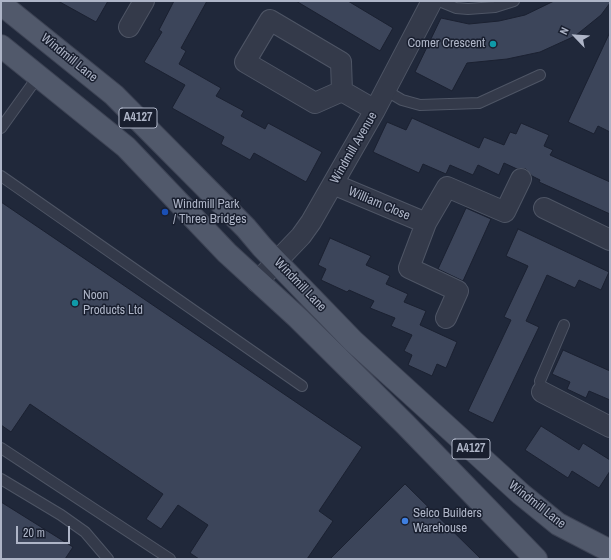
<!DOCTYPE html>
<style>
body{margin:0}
#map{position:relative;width:611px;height:560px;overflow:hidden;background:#20283a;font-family:"Archivo Narrow",sans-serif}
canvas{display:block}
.frame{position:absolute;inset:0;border:2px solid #aeb5c7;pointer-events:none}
.north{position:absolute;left:555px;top:16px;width:40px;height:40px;-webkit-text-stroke:3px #191f2f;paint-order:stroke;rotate:295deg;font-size:11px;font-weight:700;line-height:16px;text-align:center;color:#aeb5c7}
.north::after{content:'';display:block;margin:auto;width:14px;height:18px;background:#aeb5c7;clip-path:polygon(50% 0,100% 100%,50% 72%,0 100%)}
.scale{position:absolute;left:16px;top:526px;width:54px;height:18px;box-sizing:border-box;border:2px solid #aeb5c7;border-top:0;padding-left:5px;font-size:12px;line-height:14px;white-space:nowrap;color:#aeb5c7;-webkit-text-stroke:3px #191f2f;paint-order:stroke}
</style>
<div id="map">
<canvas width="611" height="560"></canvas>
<div class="frame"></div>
<div class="north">N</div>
<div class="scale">20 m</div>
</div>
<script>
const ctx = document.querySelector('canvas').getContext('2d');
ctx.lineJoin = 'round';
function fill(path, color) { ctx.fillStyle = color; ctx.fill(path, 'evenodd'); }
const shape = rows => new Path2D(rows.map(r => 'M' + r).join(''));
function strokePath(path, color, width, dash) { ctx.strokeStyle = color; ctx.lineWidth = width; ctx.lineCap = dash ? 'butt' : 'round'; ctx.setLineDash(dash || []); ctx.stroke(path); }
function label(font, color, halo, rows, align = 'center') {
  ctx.font = font + ' "Archivo Narrow",sans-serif'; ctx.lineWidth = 3; ctx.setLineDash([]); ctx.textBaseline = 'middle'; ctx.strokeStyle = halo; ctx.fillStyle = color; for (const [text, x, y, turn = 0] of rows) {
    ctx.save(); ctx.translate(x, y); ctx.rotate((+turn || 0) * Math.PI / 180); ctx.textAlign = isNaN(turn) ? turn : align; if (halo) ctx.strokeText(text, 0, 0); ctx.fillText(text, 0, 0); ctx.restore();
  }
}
const building = shape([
 [58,1,108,1,96,22,58,1],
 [174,1,207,1,181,48,186,51,179,64,221,88,216,96,244,111,241,116,265,129,268,123,322,152,306,182,254,153,250,160,221,144,224,137,172,108,185,85,144,62,162,32,159,30,174,1],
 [296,1,348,1,393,28,380,51,296,1],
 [554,1,610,1,610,3,601,15,575,36,540,52,507,59,467,63,452,91,415,72,441,18,469,24,499,21,525,15,554,1],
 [610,32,610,132,598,126,594,134,568,122,610,32],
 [412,118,479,148,484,137,504,145,510,132,516,134,521,123,549,135,544,146,553,150,550,155,610,182,610,214,539,182,540,180,532,176,526,169,517,169,504,163,499,175,478,165,473,175,450,165,446,174,423,164,419,173,373,152,387,122,406,130,412,118],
 [1,202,362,447,319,511,333,521,307,559,199,559,190,553,208,525,178,505,161,529,146,519,163,494,30,404,11,432,1,425,1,202],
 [466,208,491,219,463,281,438,269,466,208],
 [518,229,609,272,601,290,579,280,575,288,547,275,526,321,539,327,493,423,468,411,511,320,504,317,528,266,506,256,518,229],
 [330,238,371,256,366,265,390,276,386,284,408,294,404,302,426,311,420,325,457,342,446,368,437,364,432,376,408,365,412,355,404,351,412,335,391,326,395,318,370,308,374,301,349,290,347,292,321,280,326,269,318,265,330,238],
 [563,350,610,371,610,400,589,391,586,398,567,389,570,382,552,374,563,350],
 [541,426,579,450,583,443,610,460,610,471,599,488,572,471,568,478,525,450,541,426],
 [405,484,481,559,330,559,405,484],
 [1,502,73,547,65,559,1,559,1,502]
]);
fill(building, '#3c455a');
strokePath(building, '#1b2131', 1);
const lane = shape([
 [439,1,456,8,468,9,495,7,514,1],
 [385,90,402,100,420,105,479,103,540,75],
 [1,128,39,75],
 [1,176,302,386],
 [542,392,540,381,564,325],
 [1,448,170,559],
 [1,479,61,515,85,532,108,559]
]);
const street = shape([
 [129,27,144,1],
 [342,91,341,62,270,20,245,62,315,103,342,91,375,110],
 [333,184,426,223,447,187,505,212,521,179],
 [544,208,610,240],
 [426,223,409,268,458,291,446,318],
 [257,282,301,236,311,222,375,110,432,1],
 [542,392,610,427]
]);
const primary = shape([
 [1,4,114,95,246,228,262,247,353,341,521,494,558,524,610,551],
 [1,46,126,147,227,253,298,318,405,424,536,559]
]);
strokePath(lane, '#4e5565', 12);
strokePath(street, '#4e5565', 22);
strokePath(primary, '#3d4354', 24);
strokePath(lane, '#343a4a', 10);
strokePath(street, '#343a4a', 20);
strokePath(primary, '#51596b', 22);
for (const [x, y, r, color] of [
 [493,44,4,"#0f9aa8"],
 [165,212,4,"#1a4fb4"],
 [75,303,4,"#0f9aa8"],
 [405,521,4,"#3f7fe0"]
]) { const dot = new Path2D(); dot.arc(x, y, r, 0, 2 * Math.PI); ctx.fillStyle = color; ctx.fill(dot); strokePath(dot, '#191f2f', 1.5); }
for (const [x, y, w] of [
 [138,118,38],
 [471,449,38]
]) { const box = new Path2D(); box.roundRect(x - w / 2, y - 10, w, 20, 3); ctx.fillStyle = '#191f2f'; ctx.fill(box); strokePath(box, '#aeb5c7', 1); }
label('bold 12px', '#aeb5c7', null, [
 ["A4127",138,118],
 ["A4127",471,449]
]);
label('13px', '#aeb5c7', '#191f2f', [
 ["Comer Crescent",485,44,"right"],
 ["Windmill Park",173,205],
 ["/ Three Bridges",173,220],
 ["Noon",83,296],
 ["Products Ltd",83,311],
 ["Selco Builders",413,514],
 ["Warehouse",413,529]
], 'left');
label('13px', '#aeb5c7', '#191f2f', [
 ["Windmill Lane",69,58,39],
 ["Windmill Avenue",354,148,-60],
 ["William Close",379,204,23],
 ["Windmill Lane",300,285,46],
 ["Windmill Lane",537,505,38]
]);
</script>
